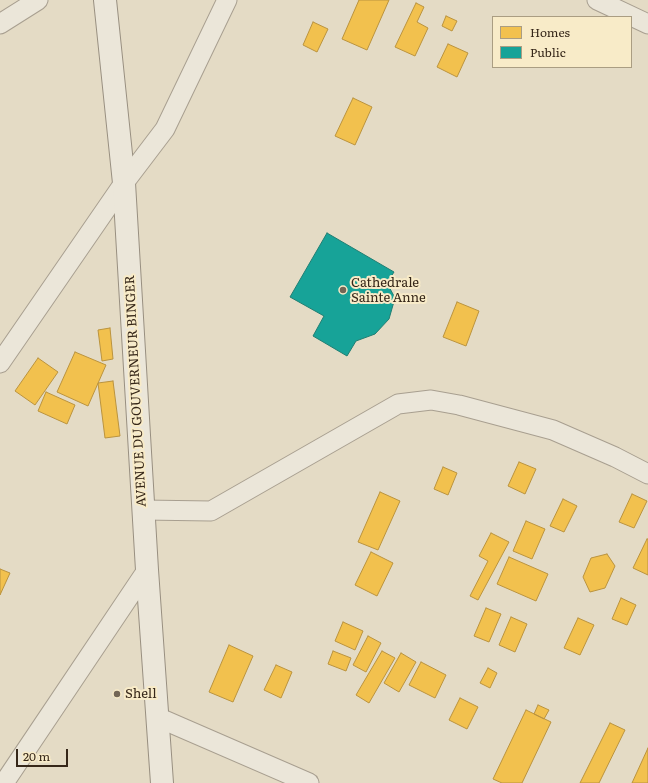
<!DOCTYPE html>
<style>
body{margin:0}
#map{position:relative;width:648px;height:783px;overflow:hidden;background:#e4dbc5;font-family:Literata,serif}
canvas{display:block}
.legend{position:absolute;left:492px;top:16px;width:140px;height:52px;box-sizing:border-box;background:#f8ebc8;border:1px solid #aa9d82;margin:0;padding:5px 7px;list-style:none;font-size:12px;color:#362719}
.legend li{display:flex;align-items:center;gap:8px;height:20px}
.legend b{width:20px;border:1px solid #aa9d82}
.scale{position:absolute;left:16px;top:749px;width:52px;height:18px;box-sizing:border-box;border:2px solid #362719;border-top:0;padding-left:5px;font-size:12px;line-height:14px;white-space:nowrap;color:#362719;-webkit-text-stroke:3px #f8ebc8;paint-order:stroke}
</style>
<div id="map">
<canvas width="648" height="783"></canvas>
<ul class="legend">
<li><b style="height:11px;background:#f2c14e"></b>Homes</li>
<li><b style="height:11px;background:#17a398"></b>Public</li>
</ul>
<div class="scale">20 m</div>
</div>
<script>
const ctx = document.querySelector('canvas').getContext('2d');
ctx.lineJoin = 'round';
function fill(path, color) { ctx.fillStyle = color; ctx.fill(path, 'evenodd'); }
const shape = rows => new Path2D(rows.map(r => 'M' + r).join(''));
function strokePath(path, color, width, dash) { ctx.strokeStyle = color; ctx.lineWidth = width; ctx.lineCap = dash ? 'butt' : 'round'; ctx.setLineDash(dash || []); ctx.stroke(path); }
function label(font, color, halo, rows, align = 'center') {
  ctx.font = font + ' Literata,serif'; ctx.lineWidth = 4; ctx.setLineDash([]); ctx.textBaseline = 'middle'; ctx.strokeStyle = halo; ctx.fillStyle = color; for (const [text, x, y, turn = 0] of rows) {
    ctx.save(); ctx.translate(x, y); ctx.rotate((+turn || 0) * Math.PI / 180); ctx.textAlign = isNaN(turn) ? turn : align; if (halo) ctx.strokeText(text, 0, 0); ctx.fillText(text, 0, 0); ctx.restore();
  }
}
const homes = shape([
 [359,0,389,0,367,50,342,39,359,0],
 [416,3,424,7,417,22,428,28,415,56,395,47,416,3],
 [446,16,457,21,452,31,442,26,446,16],
 [313,22,328,29,317,52,303,45,313,22],
 [448,44,468,53,457,77,437,67,448,44],
 [353,98,372,107,355,145,335,136,353,98],
 [457,302,479,311,466,346,443,337,457,302],
 [110,328,113,359,102,361,98,330,110,328],
 [75,352,106,365,88,406,57,392,75,352],
 [38,358,58,372,35,405,15,391,38,358],
 [113,381,120,436,105,438,98,383,113,381],
 [46,392,75,405,67,424,38,411,46,392],
 [519,462,536,469,525,494,508,486,519,462],
 [443,467,457,473,448,495,434,489,443,467],
 [380,492,400,501,378,550,358,542,380,492],
 [632,494,647,501,634,528,619,522,632,494],
 [563,499,577,506,564,532,550,526,563,499],
 [526,521,545,529,532,559,513,551,526,521],
 [491,533,509,542,478,600,470,596,488,561,479,556,491,533],
 [647,539,648,539,648,575,633,568,647,539],
 [371,552,393,563,377,596,355,585,371,552],
 [607,554,615,566,605,588,590,592,583,577,591,558,607,554],
 [509,557,548,574,536,601,497,584,509,557],
 [0,569,10,573,0,595,0,569],
 [621,598,636,605,627,625,612,619,621,598],
 [486,608,501,614,489,642,474,636,486,608],
 [511,617,527,624,515,652,499,645,511,617],
 [578,618,594,625,580,655,564,648,578,618],
 [343,622,363,631,355,650,335,641,343,622],
 [368,636,381,643,366,672,353,665,368,636],
 [229,645,253,656,233,702,209,692,229,645],
 [333,651,351,658,346,671,328,664,333,651],
 [382,651,395,658,369,703,356,695,382,651],
 [401,653,416,662,399,692,384,683,401,653],
 [421,662,446,675,435,698,409,685,421,662],
 [276,665,292,672,281,698,264,690,276,665],
 [488,668,497,673,490,688,480,683,488,668],
 [460,698,478,707,467,729,449,720,460,698],
 [538,705,549,710,544,719,534,714,538,705],
 [526,710,551,722,522,783,502,783,493,779,526,710],
 [610,723,625,730,599,783,580,783,610,723],
 [648,748,648,783,632,783,648,748]
]);
fill(homes, '#f2c14e');
strokePath(homes, '#ba933e', 1);
const public = shape([
 [327,233,394,272,387,283,395,298,389,319,375,334,356,341,347,356,313,336,324,316,290,297,327,233]
]);
fill(public, '#17a398');
strokePath(public, '#207e72', 1);
const minor = shape([
 [597,0,648,24],
 [0,24,38,0],
 [0,363,124,183,165,129,227,0],
 [143,510,211,511,398,404,431,400,459,405,553,430,615,457,648,474],
 [157,717,309,783],
 [4,783,147,570]
]);
const secondary = shape([
 [105,0,124,183,147,570,162,783]
]);
strokePath(minor, '#a89f90', 21);
strokePath(secondary, '#988f80', 24);
strokePath(minor, '#ebe6d9', 19);
strokePath(secondary, '#ebe6d9', 22);
for (const [x, y, r, color] of [
 [343,290,4,"#736655"],
 [117,694,4,"#736655"]
]) { const dot = new Path2D(); dot.arc(x, y, r, 0, 2 * Math.PI); ctx.fillStyle = color; ctx.fill(dot); strokePath(dot, '#f8ebc8', 1.5); }
label('13px', '#362719', '#f8ebc8', [
 ["Cathedrale",351,283],
 ["Sainte Anne",351,298],
 ["Shell",125,694]
], 'left');
label('13px', '#362719', '#f8ebc8', [
 ["AVENUE DU GOUVERNEUR BINGER",136,391,-93]
]);
</script>
